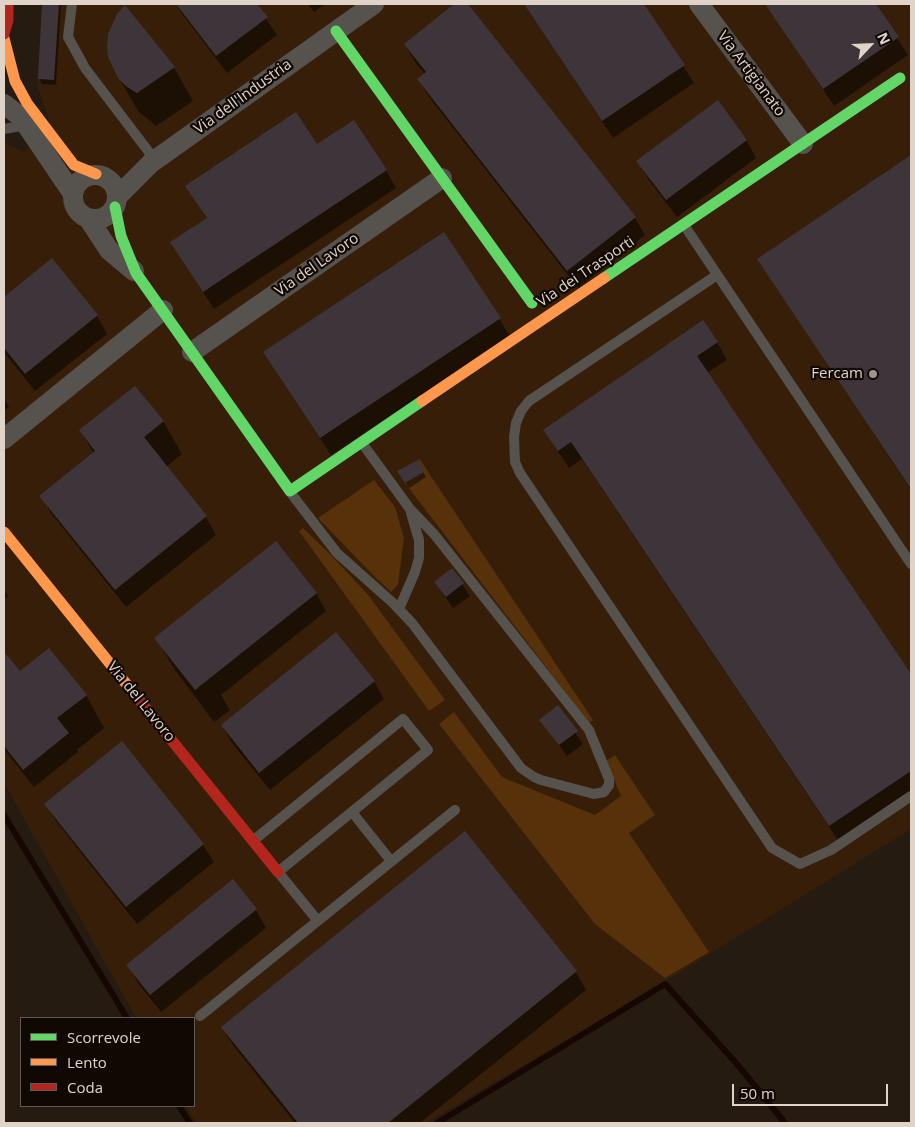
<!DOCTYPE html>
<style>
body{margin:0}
#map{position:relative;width:915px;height:1127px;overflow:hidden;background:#261b11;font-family:"Open Sans",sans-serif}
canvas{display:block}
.frame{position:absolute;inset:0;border:5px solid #e0d3c8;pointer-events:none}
.legend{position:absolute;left:20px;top:1017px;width:175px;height:90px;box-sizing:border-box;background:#100803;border:1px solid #635952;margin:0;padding:6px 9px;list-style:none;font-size:15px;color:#e0d3c8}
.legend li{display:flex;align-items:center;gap:10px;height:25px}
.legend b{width:25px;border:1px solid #635952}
.north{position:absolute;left:845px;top:20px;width:50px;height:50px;-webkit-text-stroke:4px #100803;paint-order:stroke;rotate:65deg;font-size:14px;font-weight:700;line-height:20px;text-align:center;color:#e0d3c8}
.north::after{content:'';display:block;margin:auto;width:18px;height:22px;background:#e0d3c8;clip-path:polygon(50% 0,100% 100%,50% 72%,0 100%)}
.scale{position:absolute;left:732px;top:1084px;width:156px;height:22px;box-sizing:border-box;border:2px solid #e0d3c8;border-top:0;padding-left:6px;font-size:15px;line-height:18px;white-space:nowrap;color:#e0d3c8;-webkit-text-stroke:4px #100803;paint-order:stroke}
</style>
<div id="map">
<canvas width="915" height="1127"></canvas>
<div class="frame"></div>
<ul class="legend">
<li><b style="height:6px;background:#63d668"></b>Scorrevole</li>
<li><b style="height:6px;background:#ff974d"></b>Lento</li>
<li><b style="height:6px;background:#b3261e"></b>Coda</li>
</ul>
<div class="north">N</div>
<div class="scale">50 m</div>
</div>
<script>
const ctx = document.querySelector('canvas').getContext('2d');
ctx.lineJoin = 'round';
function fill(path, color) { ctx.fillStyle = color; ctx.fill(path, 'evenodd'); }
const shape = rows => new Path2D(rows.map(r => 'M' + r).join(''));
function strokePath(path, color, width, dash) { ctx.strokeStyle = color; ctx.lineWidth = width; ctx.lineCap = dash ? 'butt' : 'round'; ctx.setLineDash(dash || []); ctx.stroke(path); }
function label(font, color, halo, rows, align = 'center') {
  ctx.font = font + ' "Open Sans",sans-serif'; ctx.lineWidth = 4.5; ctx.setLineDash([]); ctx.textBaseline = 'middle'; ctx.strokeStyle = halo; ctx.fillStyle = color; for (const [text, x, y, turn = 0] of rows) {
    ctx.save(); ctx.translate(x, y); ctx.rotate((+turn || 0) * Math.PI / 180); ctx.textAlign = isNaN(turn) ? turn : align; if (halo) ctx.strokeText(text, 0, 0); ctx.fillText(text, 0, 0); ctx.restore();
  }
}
fill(shape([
 [42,4,911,4,911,829,653,989,426,1123,196,1123,186,1106,194,1106,194,1018,136,1018,4,783,4,142,23,152,52,129,37,84]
]), '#361e08');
fill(shape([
 [419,458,593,720,589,723,405,483,424,472,418,460],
 [374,480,395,507,404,538,398,584,391,592,374,576,318,518],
 [303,528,331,555,369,596,445,700,429,711,299,531],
 [454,712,502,777,595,815,621,796,606,761,615,755,655,815,629,833,709,952,665,978,595,924,439,724]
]), '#56310a');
fill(shape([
 [44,4,61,4,56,85,42,84,39,79],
 [176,4,256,4,277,35,227,73,183,15],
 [308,4,325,4,314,12],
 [457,4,467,4,635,218,645,235,578,288,429,97,418,79,425,74,415,62,405,44],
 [524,4,643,4,694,83,613,138],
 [766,4,875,4,908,55,834,106],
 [125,7,174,68,193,101,156,126,138,111,113,67],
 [746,140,756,158,677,217,648,179,638,161],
 [317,146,386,170,396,188,214,309,182,260,207,219,187,186],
 [911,157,911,490,759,260],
 [444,233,510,336,331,455,275,370],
 [52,260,97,316,107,334,35,391,4,352,4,298],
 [717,342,727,360,707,373,911,677,911,795,840,843,582,459,569,468,544,430],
 [4,398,9,407,4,411],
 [163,421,182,454,166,467,206,517,216,535,126,607,51,513,41,496,94,454,81,431],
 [417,461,426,477,409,488,399,472],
 [452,569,470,596,453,608,435,582],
 [4,589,8,596,4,599],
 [316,593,326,611,221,695,230,710,214,722,175,670,156,638],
 [6,656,23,677,86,695,104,728,77,750,78,752,34,787,4,749,4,658],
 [374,681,384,699,270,790,232,743,222,725],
 [558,707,583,744,567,756,541,720],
 [122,743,203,845,214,862,137,924,56,821,46,804],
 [465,833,576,972,586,990,420,1123,295,1123,233,1045,222,1027],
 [233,881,256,910,266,928,161,1012,138,983,128,965]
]), '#0007');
strokePath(shape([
 [4,815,127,1018],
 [179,1106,190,1123],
 [437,1123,665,984,737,1064,785,1123]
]), '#170702', 6);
fill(shape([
 [42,4,59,4,54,80,38,79],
 [176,4,257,4,268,17,216,56],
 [454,4,468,4,636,217,567,271,417,79,426,72,404,44],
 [524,4,644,4,685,65,602,121],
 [765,4,876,4,899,37,823,89],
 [125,5,175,67,137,93,127,87,118,78,108,57,107,46,108,34,117,14],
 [718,100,747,140,666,200,636,161],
 [296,112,317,144,354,120,387,170,203,292,170,242,207,218,185,186],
 [911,155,911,489,757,259],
 [444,232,501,318,320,438,263,352],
 [52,258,98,315,25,374,4,348,4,297],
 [703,320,718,342,697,356,911,674,911,771,829,826,571,442,558,451,543,430],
 [135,386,164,421,144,437,207,516,115,590,39,496,95,451,79,430],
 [418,460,424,472,405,483,397,471],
 [276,541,317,593,195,690,154,638],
 [452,568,464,583,446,597,434,582],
 [336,632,375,681,259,773,221,725],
 [49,648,87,695,57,718,69,733,23,770,4,746,4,656,6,654,20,671],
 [558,705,578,731,559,745,539,720],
 [122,741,204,844,126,907,44,804],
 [465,831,577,971,388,1123,298,1123,221,1027],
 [233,879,257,909,150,995,126,965]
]), '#3e353b');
strokePath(shape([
 [72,4,68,37,85,68,155,160],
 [4,129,26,125],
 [684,225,911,564],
 [717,275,529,401,521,411,516,423,514,437,515,462,520,473,772,848,800,864,831,850,911,796],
 [290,492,337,553,393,603,412,623,521,768,534,777,541,780,594,794,604,792,609,785,609,779,589,730,434,534,410,509,362,443],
 [399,609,415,572,419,558,419,540,411,513],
 [352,812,391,861],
 [254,840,403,719,428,750,278,872,318,921],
 [200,1016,455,810]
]), '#56524d', 10);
strokePath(shape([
 [699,4,803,144],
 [4,104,21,117,73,194],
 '73 197a22 22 0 1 1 44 0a22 22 0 1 1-44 0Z',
 [117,197,151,163,374,4],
 [88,218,109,250,134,271],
 [192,352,442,178],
 [4,439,163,310]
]), '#56524d', 20);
strokePath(shape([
 [336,31,532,303],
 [115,207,121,236,136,273,290,491,422,401],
 [604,278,900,78]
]), '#63d668', 11);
strokePath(shape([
 [4,38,15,81,27,103,74,165,96,174],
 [422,401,604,278],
 [4,532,132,691]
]), '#ff974d', 11);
strokePath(shape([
 [4,34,8,20,8,4],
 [132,691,278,872]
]), '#b3261e', 11);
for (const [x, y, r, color] of [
 [873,374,5,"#9f9388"]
]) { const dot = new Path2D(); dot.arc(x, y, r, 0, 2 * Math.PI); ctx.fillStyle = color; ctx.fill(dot); strokePath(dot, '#100803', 2); }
label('15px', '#e0d3c8', '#100803', [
 ["Via Artigianato",751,74,53],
 ["Via dell'Industria",243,97,-36],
 ["Via del Lavoro",317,265,-35],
 ["Via dei Trasporti",586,272,-34],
 ["Via del Lavoro",141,702,51]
]);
label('15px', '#e0d3c8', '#100803', [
 ["Fercam",863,374]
], 'right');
</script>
